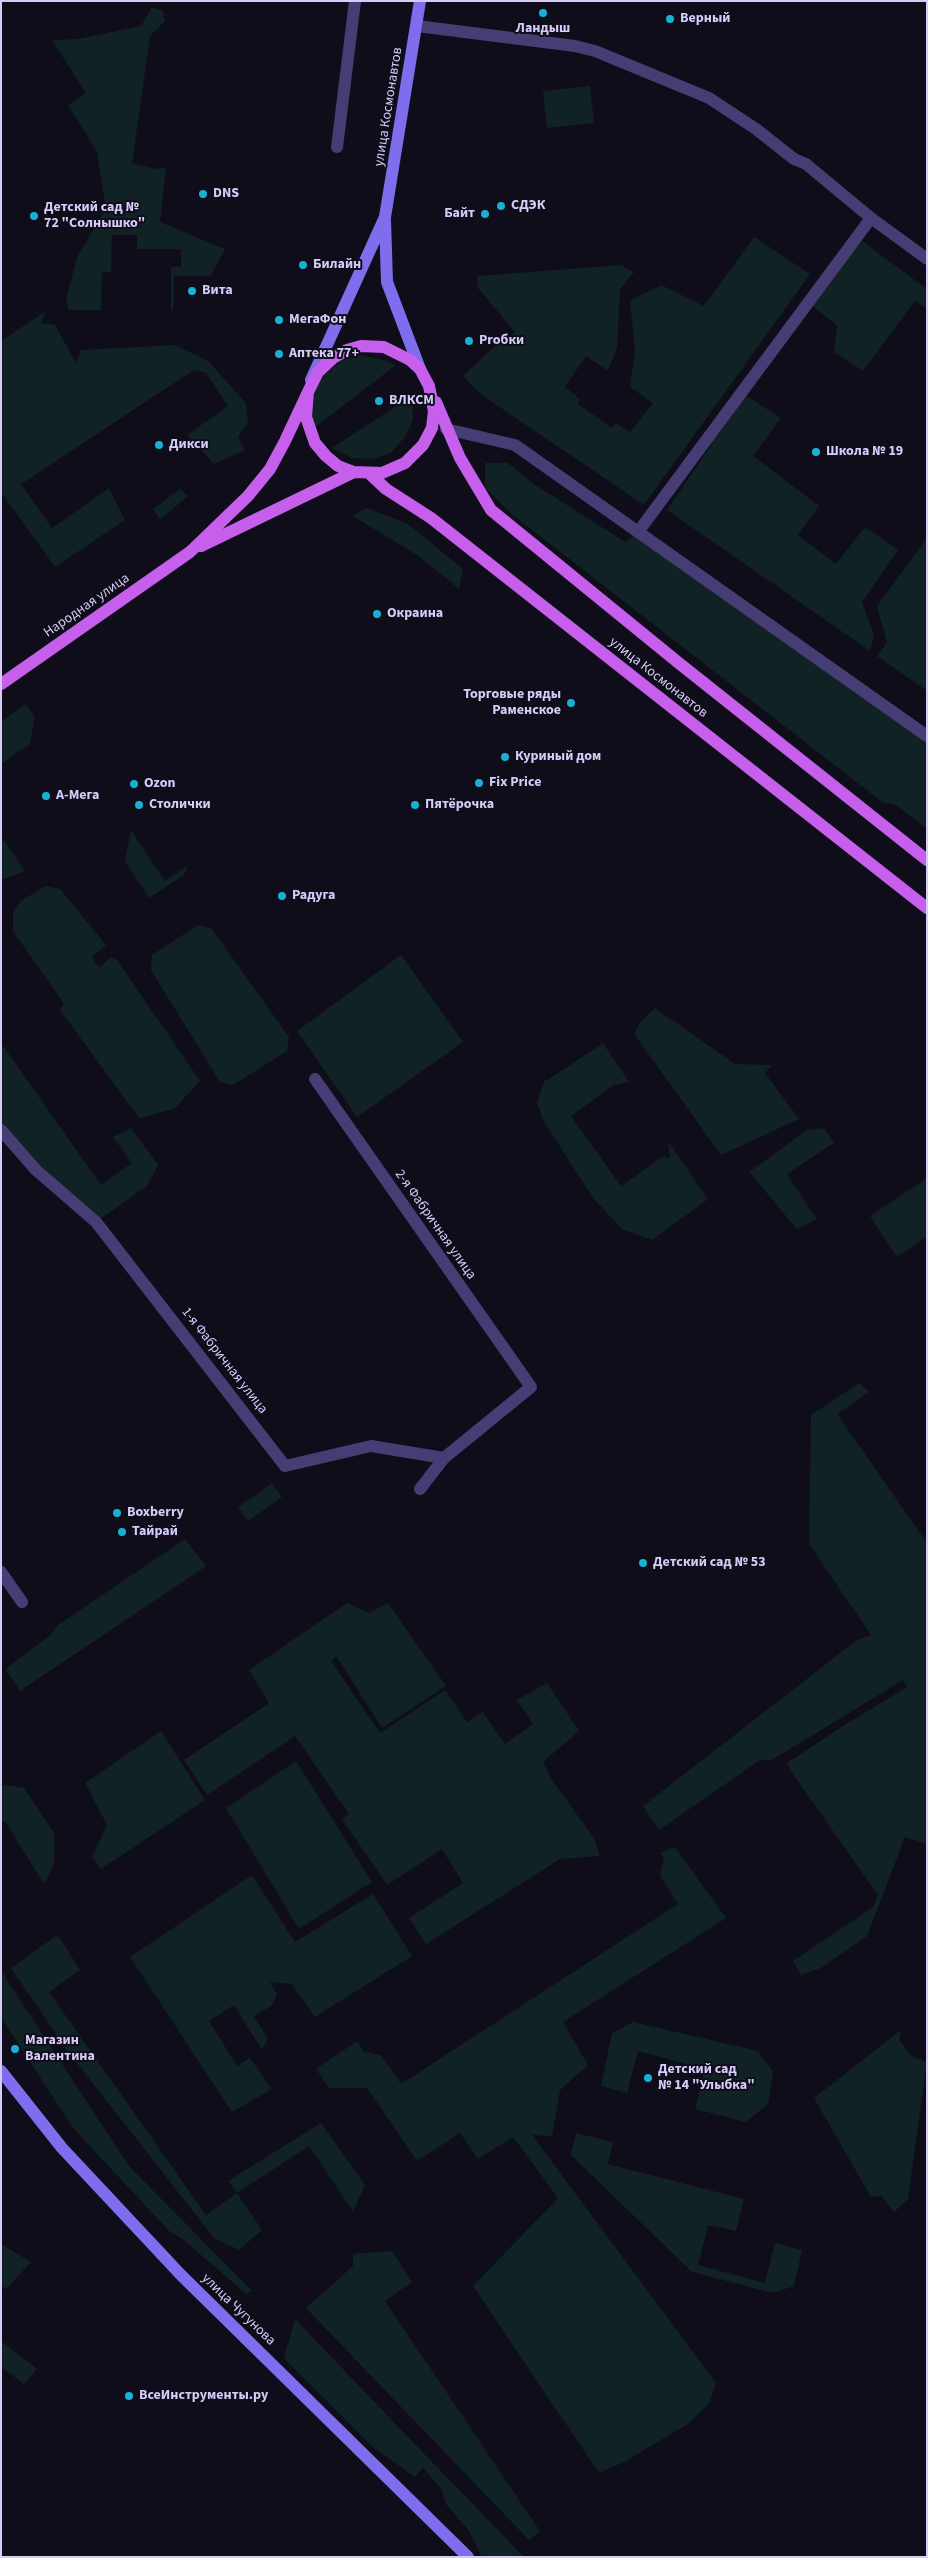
<!DOCTYPE html>
<meta charset="utf-8">
<style>
body{margin:0}
#map{position:relative;width:928px;height:2558px;overflow:hidden;background:#100d1a;font-family:"Source Sans 3",sans-serif}
canvas{display:block}
.frame{position:absolute;inset:0;border:2px solid #d5ccf9;pointer-events:none}
</style>
<div id="map">
<canvas width="928" height="2558"></canvas>
<div class="frame"></div>
</div>
<script>
const ctx = document.querySelector('canvas').getContext('2d');
ctx.lineJoin = 'round';
function fill(path, color) { ctx.fillStyle = color; ctx.fill(path, 'evenodd'); }
const shape = rows => new Path2D(rows.map(r => 'M' + r).join(''));
function strokePath(path, color, width, dash) { ctx.strokeStyle = color; ctx.lineWidth = width; ctx.lineCap = dash ? 'butt' : 'round'; ctx.setLineDash(dash || []); ctx.stroke(path); }
function label(font, color, halo, rows, align = 'center') {
  ctx.font = font + ' "Source Sans 3",sans-serif'; ctx.lineWidth = 4; ctx.setLineDash([]); ctx.textBaseline = 'middle'; ctx.strokeStyle = halo; ctx.fillStyle = color; for (const [text, x, y, turn = 0] of rows) {
    ctx.save(); ctx.translate(x, y); ctx.rotate((+turn || 0) * Math.PI / 180); ctx.textAlign = isNaN(turn) ? turn : align; if (halo) ctx.strokeText(text, 0, 0); ctx.fillText(text, 0, 0); ctx.restore();
  }
}
fill(shape([
 [152,7,163,11,165,21,150,36,132,164,158,169,166,167,160,222,225,249,211,276,174,276,174,305,171,314,171,267,181,267,181,249,137,249,137,235,112,235,111,272,102,273,101,310,69,310,66,298,78,255,106,209,97,152,68,105,86,93,52,40,78,39,141,26],
 [590,86,594,123,547,128,543,91],
 [754,237,810,274,644,505,479,393,463,376,487,353,515,332,478,288,477,276,621,265,634,272,620,289,617,348,608,371,586,356,565,387,580,399,578,404,612,428,616,423,630,432,653,403,630,387,635,351,630,301,661,285,704,306],
 [858,238,927,289,927,309,915,301,863,371,834,352,837,326,808,302],
 [46,311,41,323,55,325,76,363,81,350,175,345,208,361,246,403,248,422,238,437,245,450,214,464,187,435,228,406,206,373,194,370,21,484,52,528,109,488,125,520,55,567,1,492,1,341],
 [359,355,384,360,396,365,310,431,315,389,325,374,342,361],
 [745,395,781,418,753,456,819,506,798,535,836,564,865,527,898,550,862,602,874,635,870,651,667,510],
 [412,396,413,420,404,438,391,453,372,459,352,458,332,448],
 [485,463,508,463,534,484,625,542,638,532,927,737,927,829,896,805,882,802,514,516,485,488],
 [180,489,188,496,160,520,153,509],
 [367,508,408,524,463,569,459,589,420,557,353,516],
 [927,538,927,691,877,656,887,643,877,606],
 [26,704,35,717,30,744,1,764,1,722],
 [131,830,165,881,187,866,184,875,149,898,125,861],
 [1,836,25,871,1,880],
 [45,886,60,889,106,945,92,957,99,968,111,957,117,960,200,1081,174,1109,139,1118,60,1010,64,1004,13,931,13,913,21,901],
 [198,925,211,928,289,1037,287,1051,233,1085,220,1082,151,970,152,955],
 [401,955,463,1042,357,1117,297,1031],
 [655,1008,735,1064,772,1065,765,1073,799,1119,721,1155,634,1034,641,1021],
 [1,1043,101,1185,132,1163,113,1137,131,1128,158,1165,147,1186,96,1222,1,1130],
 [603,1043,629,1082,614,1085,571,1116,621,1186,664,1156,670,1158,668,1141,708,1199,652,1240,622,1229,593,1198,543,1120,537,1103,545,1079,546,1081],
 [824,1128,834,1143,787,1174,817,1219,797,1229,749,1172,807,1130],
 [927,1178,927,1237,897,1257,870,1216],
 [859,1383,869,1392,837,1414,927,1543,927,1844,905,1837,867,1936,821,1968,801,1975,793,1961,873,1907,878,1895,790,1770,787,1763,846,1724,907,1687,903,1680,772,1760,760,1760,659,1830,643,1806,857,1640,871,1635,809,1544,811,1415],
 [272,1483,282,1497,248,1521,238,1507],
 [185,1539,206,1566,20,1691,6,1670,11,1665,49,1636,58,1625],
 [347,1603,369,1613,388,1603,446,1686,382,1728,336,1656,331,1661,380,1733,445,1690,467,1722,483,1712,505,1744,533,1724,517,1700,547,1683,579,1731,543,1762,552,1780,594,1838,600,1856,560,1859,426,1944,409,1918,463,1883,442,1849,387,1885,342,1819,349,1814,295,1736,207,1795,184,1760,269,1703,249,1670],
 [161,1731,205,1800,101,1869,92,1857,107,1825,85,1783],
 [296,1761,372,1882,299,1929,226,1808],
 [5,1785,24,1788,54,1833,54,1864,44,1884,5,1821,1,1823,1,1787],
 [675,1847,726,1918,563,2022,588,2065,560,2090,552,2136,532,2135,716,2383,709,2404,688,2424,624,2462,599,2473,473,2286,558,2198,513,2137,478,2159,460,2133,417,2161,367,2088,329,2088,316,2069,357,2041,363,2051,382,2056,401,2084,678,1904,660,1876,664,1858,660,1853],
 [252,1875,295,1942,373,1894,412,1956,315,2017,292,1984,270,1982,277,1995,271,2006,254,2016,268,2039,262,2050,234,2005,209,2021,237,2066,250,2058,272,2089,232,2112,130,1957],
 [56,1936,60,1938,80,1970,49,1992,206,2215,237,2193,228,2181,321,2123,365,2185,353,2212,309,2146,237,2193,262,2230,239,2250,214,2238,66,2049,11,1968],
 [2,1972,129,2166,252,2291,246,2294,184,2240,169,2231,73,2128,1,2017],
 [633,2022,758,2051,773,2072,768,2104,746,2122,695,2109,705,2069,638,2051,627,2093,601,2086,612,2033],
 [901,2030,899,2039,911,2056,927,2062,908,2199,894,2212,881,2196,871,2197,814,2098],
 [576,2133,613,2142,608,2164,744,2199,736,2231,708,2225,698,2265,765,2283,775,2243,802,2250,794,2286,773,2293,692,2272,571,2155],
 [1,2244,31,2262,6,2289,1,2285],
 [392,2251,412,2282,385,2301,540,2531,529,2540,306,2308,353,2266,353,2254],
 [295,2319,410,2439,524,2557,482,2557,469,2531,446,2504,442,2490,423,2468,415,2477,372,2446,284,2358],
 [1,2341,37,2369,24,2384,1,2367]
]), '#102223');
strokePath(shape([
 [337,147,355,1]
]), '#453d74', 12);
strokePath(shape([
 [417,26,575,46,595,51,709,98,756,129,794,159,806,164,871,218,927,259],
 [446,429,515,445,927,736],
 [638,532,871,218],
 [315,1079,531,1387,444,1458],
 [1,1130,36,1170,96,1222,285,1466,371,1446,444,1458,420,1489],
 [1,1572,22,1602]
]), '#453d74', 12);
strokePath(shape([
 [385,220,387,282,420,369],
 [311,380,385,217,420,1],
 [1,2071,62,2148,181,2275,468,2557]
]), '#7e6eee', 12);
strokePath(shape([
 [436,402,460,458,491,510,680,664,927,860],
 [370,474,386,489,431,518,927,908],
 [201,546,354,472],
 [1,684,190,552,248,496,270,469,285,441,308,392,318,372,333,358,347,350,361,346,384,347,410,360,420,369,429,386,434,411,432,428,423,445,405,463,382,473,354,472,338,466,326,456,315,443,306,417,308,392]
]), '#c65fec', 12);
for (const [x, y, r, color] of [
 [543,13,5,"#19b0d7"],
 [670,19,5,"#19b0d7"],
 [203,194,5,"#19b0d7"],
 [501,206,5,"#19b0d7"],
 [485,214,5,"#19b0d7"],
 [34,216,5,"#19b0d7"],
 [303,265,5,"#19b0d7"],
 [192,291,5,"#19b0d7"],
 [279,320,5,"#19b0d7"],
 [469,341,5,"#19b0d7"],
 [279,354,5,"#19b0d7"],
 [379,401,5,"#19b0d7"],
 [159,445,5,"#19b0d7"],
 [816,452,5,"#19b0d7"],
 [377,614,5,"#19b0d7"],
 [571,703,5,"#19b0d7"],
 [505,757,5,"#19b0d7"],
 [479,783,5,"#19b0d7"],
 [134,784,5,"#19b0d7"],
 [46,796,5,"#19b0d7"],
 [139,805,5,"#19b0d7"],
 [415,805,5,"#19b0d7"],
 [282,896,5,"#19b0d7"],
 [117,1513,5,"#19b0d7"],
 [122,1532,5,"#19b0d7"],
 [643,1563,5,"#19b0d7"],
 [15,2049,5,"#19b0d7"],
 [648,2078,5,"#19b0d7"],
 [129,2396,5,"#19b0d7"]
]) { const dot = new Path2D(); dot.arc(x, y, r, 0, 2 * Math.PI); ctx.fillStyle = color; ctx.fill(dot); strokePath(dot, '#100d1a', 2); }
label('bold 14px', '#d5ccf9', '#100d1a', [
 ["Верный",680,19],
 ["Ландыш",543,29,"center"],
 ["DNS",213,194],
 ["СДЭК",511,206],
 ["Детский сад №",44,208],
 ["72 \"Солнышко\"",44,224],
 ["Байт",475,214,"right"],
 ["Билайн",313,265],
 ["Вита",202,291],
 ["МегаФон",289,320],
 ["Proбки",479,341],
 ["Аптека 77+",289,354],
 ["ВЛКСМ",389,401],
 ["Дикси",169,445],
 ["Школа № 19",826,452],
 ["Окраина",387,614],
 ["Торговые ряды",561,695,"right"],
 ["Раменское",561,711,"right"],
 ["Куриный дом",515,757],
 ["Fix Price",489,783],
 ["Ozon",144,784],
 ["А-Мега",56,796],
 ["Столички",149,805],
 ["Пятёрочка",425,805],
 ["Радуга",292,896],
 ["Boxberry",127,1513],
 ["Тайрай",132,1532],
 ["Детский сад № 53",653,1563],
 ["Магазин",25,2041],
 ["Валентина",25,2057],
 ["Детский сад",658,2070],
 ["№ 14 \"Улыбка\"",658,2086],
 ["ВсеИнструменты.ру",139,2396]
], 'left');
label('14px', '#d5ccf9', '#100d1a', [
 ["улица Космонавтов",389,107,-81],
 ["Народная улица",87,606,-35],
 ["улица Космонавтов",658,678,38],
 ["2-я Фабричная улица",435,1225,55],
 ["1-я Фабричная улица",224,1361,52],
 ["улица Чугунова",238,2310,44]
]);
</script>
